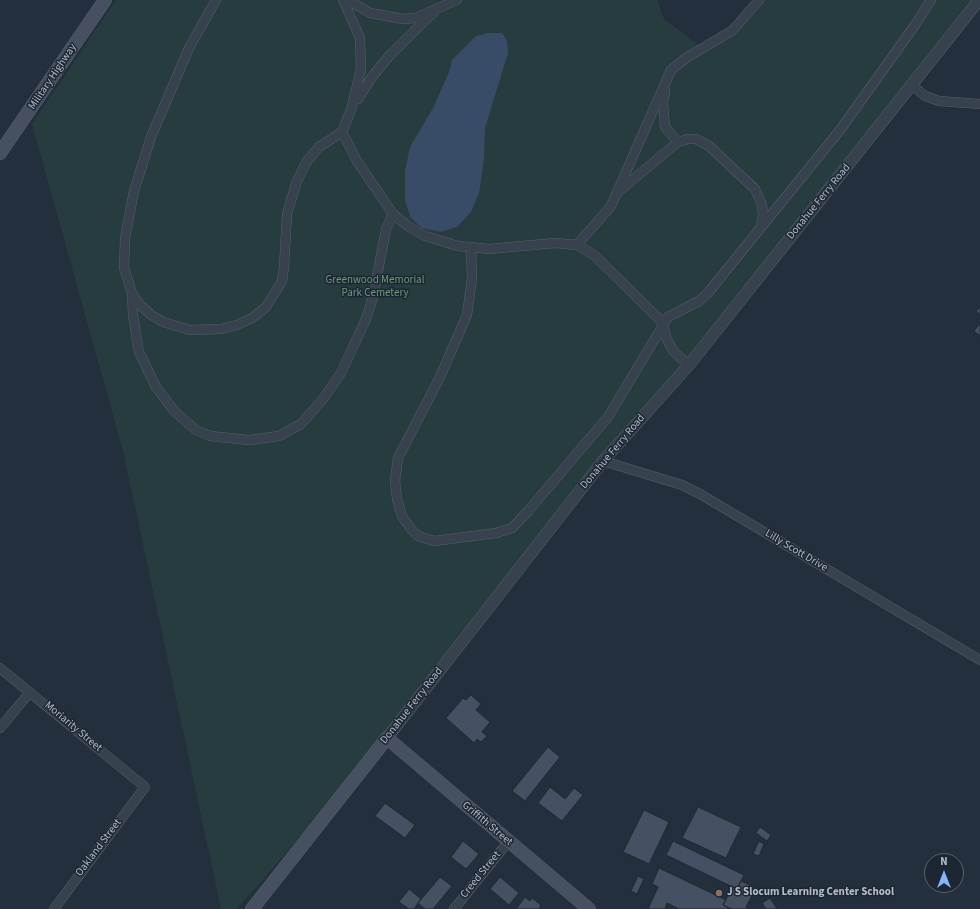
<!DOCTYPE html>
<style>
body{margin:0}
#map{position:relative;width:980px;height:909px;overflow:hidden;background:#242f3e;font-family:"Source Sans 3",sans-serif}
canvas{display:block}
.north{position:absolute;left:924px;top:853px;width:40px;height:40px;box-sizing:border-box;background:#1d2633;border:1px solid #59626f;border-radius:50%;rotate:0deg;font-size:11px;font-weight:700;line-height:16px;text-align:center;color:#b4bcc9}
.north::after{content:'';display:block;margin:auto;width:14px;height:18px;background:#8ab4f8;clip-path:polygon(50% 0,100% 100%,50% 72%,0 100%)}
</style>
<div id="map">
<canvas width="980" height="909"></canvas>
<div class="north">N</div>
</div>
<script>
const ctx = document.querySelector('canvas').getContext('2d');
ctx.lineJoin = 'round';
function fill(path, color) { ctx.fillStyle = color; ctx.fill(path, 'evenodd'); }
const shape = rows => new Path2D(rows.map(r => 'M' + r).join(''));
function strokePath(path, color, width, dash) { ctx.strokeStyle = color; ctx.lineWidth = width; ctx.lineCap = dash ? 'butt' : 'round'; ctx.setLineDash(dash || []); ctx.stroke(path); }
function label(font, color, halo, rows, align = 'center') {
  ctx.font = font + ' "Source Sans 3",sans-serif'; ctx.lineWidth = 3; ctx.setLineDash([]); ctx.textBaseline = 'middle'; ctx.strokeStyle = halo; ctx.fillStyle = color; for (const [text, x, y, turn = 0] of rows) {
    ctx.save(); ctx.translate(x, y); ctx.rotate((+turn || 0) * Math.PI / 180); ctx.textAlign = isNaN(turn) ? turn : align; if (halo) ctx.strokeText(text, 0, 0); ctx.fillText(text, 0, 0); ctx.restore();
  }
}
fill(shape([
 [116,0,657,0,664,19,700,46,728,30,755,0,979,0,387,738,237,909,221,909,123,451,32,124]
]), '#263c3f');
fill(shape([
 [488,33,502,33,507,41,508,53,485,128,484,160,479,193,471,212,457,227,441,232,422,228,411,218,405,201,405,171,410,147,433,108,449,72,452,60,476,36]
]), '#394c67');
const building = shape([
 [980,307,980,315,976,311,980,307],
 [980,323,980,336,974,331,980,323],
 [471,695,481,704,476,710,490,722,482,732,487,736,481,742,477,739,474,743,446,718,463,698,466,700,471,695],
 [548,747,560,757,525,801,512,791,548,747],
 [550,787,565,799,574,788,583,795,562,821,538,803,550,787],
 [385,803,415,825,405,838,375,816,385,803],
 [698,807,741,827,726,858,682,838,698,807],
 [644,810,669,822,649,864,623,852,644,810],
 [760,827,771,835,767,841,756,833,760,827],
 [463,841,479,854,466,869,451,857,463,841],
 [673,841,744,875,737,889,666,855,673,841],
 [759,841,764,844,759,856,753,854,759,841],
 [659,868,726,900,723,905,731,909,679,909,667,903,665,909,648,909,658,887,652,884,659,868],
 [638,876,644,879,637,894,631,891,638,876],
 [440,877,452,886,433,909,425,909,418,903,440,877],
 [500,877,519,893,509,905,490,889,500,877],
 [741,881,756,888,746,907,750,909,731,909,723,905,732,887,737,889,741,881],
 [409,889,421,899,414,909,409,909,399,902,409,889],
 [525,897,530,901,532,898,541,905,539,909,516,909,525,897],
 [770,898,777,909,766,909,762,903,770,898]
]);
fill(building, '#455162');
strokePath(building, '#1f2835', 1);
const minor = shape([
 [216,0,189,48,151,137,134,191,125,238,124,268,132,293,140,305,150,314,163,322,190,330,221,329,237,325,252,318,266,307,282,281,284,267,287,214,297,181,307,161,319,147,342,132],
 [343,0,360,38,361,69,351,110,342,132,357,161,393,214,408,226,425,236,458,246,489,249,555,243,577,245,594,255,663,323,666,338,674,352,689,365],
 [348,0,370,13,403,19,415,18,457,0],
 [912,85,925,96,939,101,980,104],
 [665,91,663,103,665,127,678,142],
 [358,99,371,78,390,55,434,12],
 [618,192,678,142,688,139,696,139,709,146,755,189,762,205,763,215,761,226],
 [577,245,611,206,671,70,686,58,733,30,759,0],
 [471,248,472,278,467,315,440,377,398,458,395,480,397,499,402,516,411,529,418,536,434,541,496,533,512,528,528,511,608,417,668,317,699,301,707,294,840,130,915,25,931,0],
 [132,293,133,315,139,352,156,387,175,412,196,430,210,436,249,440,279,436,301,424,323,399,341,373,366,319,373,297,386,229,393,214],
 [603,461,682,485,700,494,980,660],
 [0,668,145,787,54,909],
 [0,728,30,692],
 [454,909,508,842]
]);
const tertiary = shape([
 [387,738,603,461,689,365,979,0]
]);
const secondary = shape([
 [0,153,105,0],
 [252,909,387,738,589,909]
]);
strokePath(minor, '#565f6c', 10);
strokePath(tertiary, '#565f6c', 12);
strokePath(secondary, '#565f6c', 14);
strokePath(minor, '#38414e', 9);
strokePath(tertiary, '#38414e', 11);
strokePath(secondary, '#465061', 13);
for (const [x, y, r, color] of [
 [719,893,4,"#8d6e63"]
]) { const dot = new Path2D(); dot.arc(x, y, r, 0, 2 * Math.PI); ctx.fillStyle = color; ctx.fill(dot); strokePath(dot, '#1d2633', 1.5); }
label('11px', '#b4bcc9', '#1d2633', [
 ["Military Highway",53,77,-56],
 ["Donahue Ferry Road",819,202,-51],
 ["Donahue Ferry Road",613,452,-50],
 ["Lilly Scott Drive",796,551,31],
 ["Donahue Ferry Road",412,706,-52],
 ["Moriarity Street",73,727,40],
 ["Griffith Street",487,824,40],
 ["Oakland Street",99,848,-53],
 ["Creed Street",481,875,-51]
]);
label('11px', '#6b9a76', '#1d2633', [
 ["Greenwood Memorial",375,281],
 ["Park Cemetery",375,294]
]);
label('bold 11px', '#b4bcc9', '#1d2633', [
 ["J S Slocum Learning Center School",727,893]
], 'left');
</script>
